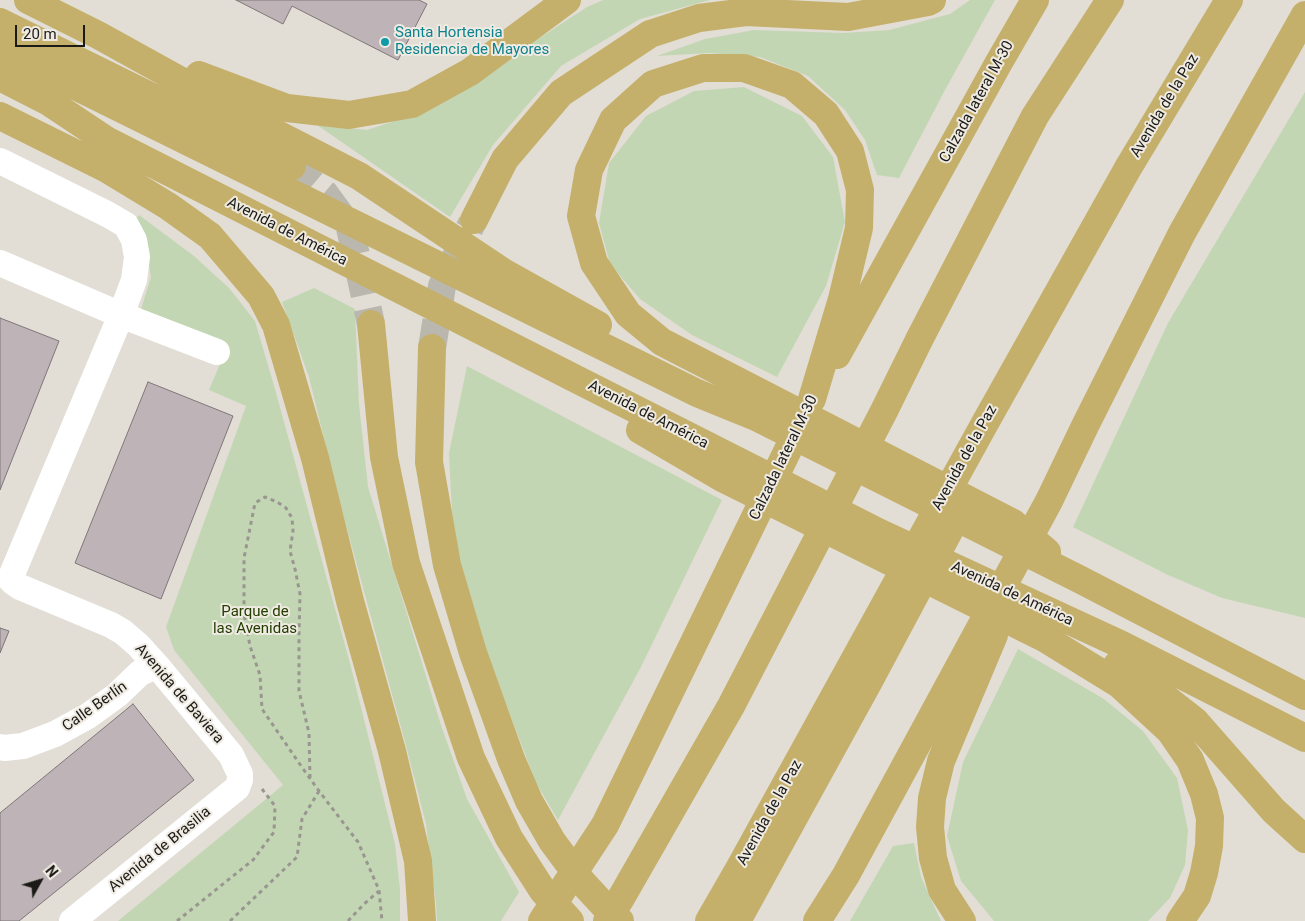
<!DOCTYPE html>
<meta charset="utf-8">
<style>
body{margin:0}
#map{position:relative;width:1305px;height:921px;overflow:hidden;background:#e2ded5;font-family:Roboto,sans-serif}
canvas{display:block}
.north{position:absolute;left:15px;top:856px;width:50px;height:50px;-webkit-text-stroke:4px #efebe2;paint-order:stroke;rotate:51deg;font-size:14px;font-weight:700;line-height:20px;text-align:center;color:#1b1a17}
.north::after{content:'';display:block;margin:auto;width:18px;height:22px;background:#1b1a17;clip-path:polygon(50% 0,100% 100%,50% 72%,0 100%)}
.scale{position:absolute;left:15px;top:25px;width:70px;height:22px;box-sizing:border-box;border:2px solid #1b1a17;border-top:0;padding-left:6px;font-size:15px;line-height:18px;white-space:nowrap;color:#1b1a17;-webkit-text-stroke:4px #efebe2;paint-order:stroke}
</style>
<div id="map">
<canvas width="1305" height="921"></canvas>
<div class="north">N</div>
<div class="scale">20 m</div>
</div>
<script>
const ctx = document.querySelector('canvas').getContext('2d');
ctx.lineJoin = 'round';
function fill(path, color) { ctx.fillStyle = color; ctx.fill(path, 'evenodd'); }
const shape = rows => new Path2D(rows.map(r => 'M' + r).join(''));
function strokePath(path, color, width, dash) { ctx.strokeStyle = color; ctx.lineWidth = width; ctx.lineCap = dash ? 'butt' : 'round'; ctx.setLineDash(dash || []); ctx.stroke(path); }
function label(font, color, halo, rows, align = 'center') {
  ctx.font = font + ' Roboto,sans-serif'; ctx.lineWidth = 4; ctx.setLineDash([]); ctx.textBaseline = 'middle'; ctx.strokeStyle = halo; ctx.fillStyle = color; for (const [text, x, y, turn = 0] of rows) {
    ctx.save(); ctx.translate(x, y); ctx.rotate((+turn || 0) * Math.PI / 180); ctx.textAlign = isNaN(turn) ? turn : align; if (halo) ctx.strokeText(text, 0, 0); ctx.fillText(text, 0, 0); ctx.restore();
  }
}
fill(shape([
 [603,0,710,0,640,19,561,66,493,145,450,217,317,125,367,130,431,109,587,7],
 [970,0,995,0,945,90,899,178,877,175,865,140,845,110,808,76,760,57,709,53,657,56,705,39,754,30,843,33,889,30,950,14],
 [744,87,802,116,833,157,845,222,826,286,777,377,692,335,640,299,610,264,599,223,609,163,646,116,694,91],
 [1305,92,1305,618,1222,598,1168,575,1073,527,1168,323],
 [139,215,194,256,229,288,255,321,275,389,351,667,395,844,400,889,400,921,118,921,283,785,174,650,166,627,246,406,209,390,228,345,141,309,151,277,143,234,134,222],
 [314,288,355,309,359,404,368,487,441,725,467,799,519,892,501,921,437,921,436,904,426,824,405,742,337,492,309,377,282,302],
 [467,366,722,500,641,667,558,820,536,783,480,635,453,536,449,453],
 [1018,649,1104,699,1143,731,1177,778,1188,830,1185,865,1170,898,1148,921,994,921,961,881,947,836,963,762],
 [914,843,921,877,941,921,850,921,893,846]
]), '#c3d6b4');
const building = shape([
 [236,0,419,0,427,4,398,60,292,6,283,24,236,0],
 [0,318,59,341,0,490,0,318],
 [148,382,233,416,161,599,75,563,148,382],
 [0,628,9,631,0,653,0,628],
 [133,704,194,780,19,921,0,921,0,813,133,704]
]);
fill(building, '#beb4b7');
strokePath(building, '#7f7679', 1);
strokePath(shape([
 [292,166,325,194,350,228,371,324],
 [432,348,442,286,472,223]
]), '#bab7af', 28, [28, 14]);
strokePath(shape([
 [310,778,309,733,299,691,299,635,300,594,295,569,290,551,293,531,292,518,286,508,277,502,265,497,255,503,244,558,244,614,250,646,260,675,262,709,299,763,319,791,358,842,379,890,382,921],
 [177,921,253,860,274,832,275,806,262,789],
 [230,921,297,857,302,819,319,791],
 [348,921,364,904,379,891]
]), '#99968f', 3, [4, 4]);
strokePath(shape([
 [0,161,107,214,126,225,134,240,137,257,134,280,121,315,10,579],
 [0,263,121,315,217,352],
 [10,579,14,583,20,587,111,625,123,632,138,645,158,667,231,755,240,774,240,780,237,788,72,921],
 [0,747,4,748,23,746,55,734,88,716,117,695,140,673,149,669,158,667]
]), '#fff', 26);
strokePath(shape([
 [28,0,98,35,277,134,359,176,503,272,598,325],
 [0,22,292,166],
 [0,49,697,393,756,417,1079,579,1305,696],
 [199,75,287,108,349,115,412,104,470,72,567,0],
 [0,77,49,102,106,140,576,379,880,533,1122,645,1305,738],
 [0,116,107,169,168,206,210,236,261,296,276,325,315,458,350,601,392,751,418,861,422,921],
 [474,220,505,159,561,93,650,34,699,18,746,12,848,17,928,2,932,0],
 [371,324,384,457,406,563,471,758,509,838,543,891,570,921],
 [432,348,429,462,447,565,473,653,511,759,529,801,552,841,583,883,610,912,620,921],
 [837,355,998,64,1035,0],
 [812,399,842,299,859,228,860,190,850,151,826,114,792,85,744,68,703,68,653,84,613,120,589,170,581,216,594,263,628,314,662,342,1013,523,1047,552],
 [640,430,722,478,1046,639,1119,684,1170,731,1190,760,1204,794,1210,818,1209,846,1204,873,1197,896,1180,921],
 [1117,665,1140,678,1195,721,1274,811,1305,839],
 [542,921,605,825,803,419],
 [607,921,621,898,731,706,884,411,920,338,1035,116,1110,0],
 [709,921,739,869,985,423,1128,168,1229,0],
 [737,921,868,683,954,522,961,499],
 [817,921,846,875,1049,501,1085,426,1182,233,1305,15],
 [962,921,942,890,933,858,930,827,932,798,941,761,994,635]
]), '#c5b06b', 28);
for (const [x, y, r, color] of [
 [385,42,5,"#0f9aa8"]
]) { const dot = new Path2D(); dot.arc(x, y, r, 0, 2 * Math.PI); ctx.fillStyle = color; ctx.fill(dot); strokePath(dot, '#efebe2', 2); }
label('15px', '#0d838f', '#efebe2', [
 ["Santa Hortensia",395,33],
 ["Residencia de Mayores",395,50]
], 'left');
label('15px', '#1b1a17', '#efebe2', [
 ["Calzada lateral M-30",977,102,-61],
 ["Avenida de la Paz",1165,106,-59],
 ["Avenida de América",287,232,27],
 ["Avenida de América",648,415,27],
 ["Calzada lateral M-30",784,458,-64],
 ["Avenida de la Paz",965,458,-61],
 ["Avenida de América",1012,594,25],
 ["Avenida de Baviera",179,694,49],
 ["Calle Berlín",95,707,-35],
 ["Avenida de la Paz",770,813,-61],
 ["Avenida de Brasilia",160,850,-39]
]);
label('15px', '#233d00', '#efebe2', [
 ["Parque de",255,612],
 ["las Avenidas",255,629]
]);
</script>
